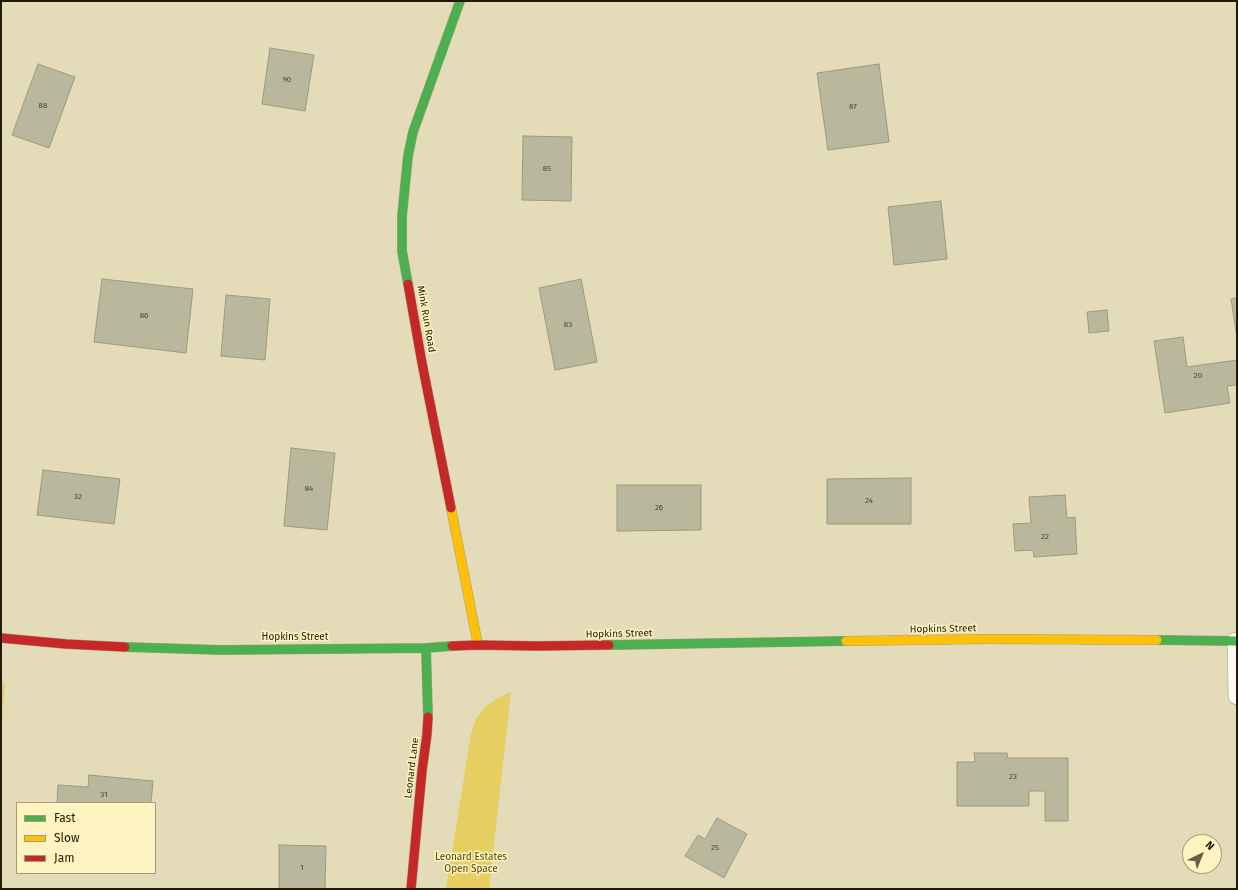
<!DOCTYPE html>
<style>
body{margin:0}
#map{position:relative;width:1238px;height:890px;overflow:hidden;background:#e4dbb8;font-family:"Fira Sans",sans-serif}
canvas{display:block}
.frame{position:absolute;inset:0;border:2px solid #201a02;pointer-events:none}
.legend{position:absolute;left:16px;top:802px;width:140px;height:72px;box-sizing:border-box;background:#fff3c1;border:1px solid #a69c75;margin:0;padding:5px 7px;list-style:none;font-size:12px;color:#201a02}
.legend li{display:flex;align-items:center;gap:8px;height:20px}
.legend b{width:20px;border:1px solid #a69c75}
.north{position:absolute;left:1182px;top:834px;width:40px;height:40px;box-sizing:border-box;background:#fff3c1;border:1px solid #a69c75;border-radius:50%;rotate:43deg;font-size:11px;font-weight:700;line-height:16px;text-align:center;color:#201a02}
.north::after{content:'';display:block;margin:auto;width:14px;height:18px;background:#655e42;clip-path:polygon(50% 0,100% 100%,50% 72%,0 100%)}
</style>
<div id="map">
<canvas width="1238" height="890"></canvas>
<div class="frame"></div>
<ul class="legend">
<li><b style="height:5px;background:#4caf50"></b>Fast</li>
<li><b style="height:5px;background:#ffc107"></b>Slow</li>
<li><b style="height:5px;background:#c62828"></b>Jam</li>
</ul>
<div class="north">N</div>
</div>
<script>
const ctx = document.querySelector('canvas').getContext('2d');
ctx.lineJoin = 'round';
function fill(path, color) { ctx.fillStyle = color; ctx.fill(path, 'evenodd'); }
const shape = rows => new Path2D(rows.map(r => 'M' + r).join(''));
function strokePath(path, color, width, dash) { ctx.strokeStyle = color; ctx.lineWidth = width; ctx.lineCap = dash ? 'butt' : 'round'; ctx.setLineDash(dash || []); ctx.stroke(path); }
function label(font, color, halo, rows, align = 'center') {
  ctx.font = font + ' "Fira Sans",sans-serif'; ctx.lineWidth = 3; ctx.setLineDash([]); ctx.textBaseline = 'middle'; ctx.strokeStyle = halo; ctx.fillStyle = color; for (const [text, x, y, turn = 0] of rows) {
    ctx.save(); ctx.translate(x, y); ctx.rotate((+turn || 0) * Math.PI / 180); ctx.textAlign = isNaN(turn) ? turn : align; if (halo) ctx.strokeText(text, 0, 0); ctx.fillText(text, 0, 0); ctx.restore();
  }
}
fill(shape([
 [1,683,5,684,1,732],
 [511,692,489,889,446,889,471,734,476,719,485,707,496,699]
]), '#e6cf60');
const building = shape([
 [270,48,314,55,305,111,262,104,270,48],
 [38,64,75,77,49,148,12,135,38,64],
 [879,64,889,142,828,150,817,73,879,64],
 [523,136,572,137,571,201,522,200,523,136],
 [941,201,947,259,894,265,888,207,941,201],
 [102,279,193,289,186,353,94,342,102,279],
 [581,279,597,362,555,370,539,288,581,279],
 [226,295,270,299,265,360,221,356,226,295],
 [1237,298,1237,338,1231,299,1237,298],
 [1107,310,1109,331,1089,333,1087,312,1107,310],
 [1183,337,1187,367,1237,360,1237,385,1227,386,1230,403,1165,413,1154,341,1183,337],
 [291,448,335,453,327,530,284,526,291,448],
 [43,470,120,479,114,524,37,515,43,470],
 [911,478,911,524,827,524,827,479,911,478],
 [617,485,701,485,701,530,617,531,617,485],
 [1065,495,1067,518,1075,517,1077,554,1034,557,1033,550,1015,551,1013,524,1031,523,1029,497,1065,495],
 [974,753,1007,753,1008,758,1068,758,1068,821,1045,821,1045,791,1029,791,1029,806,957,806,957,762,975,762,974,753],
 [89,775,153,781,151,803,57,803,58,785,88,787,89,775],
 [717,818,747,834,724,878,685,856,698,835,705,839,717,818],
 [279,845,326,846,325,889,279,889,279,845]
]);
fill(building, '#bab89c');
strokePath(building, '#9c9a7f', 1);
const lane = shape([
 [1236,641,1237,696]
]);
const fast = shape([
 [408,284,402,251,402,216,408,156,413,132,460,1],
 [1157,640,1237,641],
 [609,645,846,641],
 [125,647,221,650,426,648,452,646],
 [426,648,428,717]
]);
const slow = shape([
 [451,508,478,645],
 [846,641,987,639,1157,640]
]);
const jam = shape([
 [408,284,422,363,451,508],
 [1,638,66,644,125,647],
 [452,646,478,645,537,646,609,645],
 [411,889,422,771,427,734,428,717]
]);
strokePath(lane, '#a39c80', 18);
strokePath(fast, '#a39c80', 10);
strokePath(slow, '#a39c80', 10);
strokePath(jam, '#a39c80', 10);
strokePath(lane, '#fbfaf4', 17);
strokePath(fast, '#4caf50', 9);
strokePath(slow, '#ffc107', 9);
strokePath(jam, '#c62828', 9);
label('8px', '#464228', null, [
 ["90",287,80],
 ["88",43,106],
 ["87",853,107],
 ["85",547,169],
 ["86",144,316],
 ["83",568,325],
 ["20",1198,376],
 ["84",309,489],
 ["32",78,497],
 ["24",869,501],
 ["26",659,508],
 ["22",1045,537],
 ["23",1013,777],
 ["31",104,795],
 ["25",715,848],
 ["1",302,868]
]);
label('10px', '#201a02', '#fff3c1', [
 ["Mink Run Road",426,319,80],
 ["Hopkins Street",943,629,-1],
 ["Hopkins Street",619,634,-1],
 ["Hopkins Street",295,637],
 ["Leonard Lane",412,768,-83]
]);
label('10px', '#524602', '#fff3c1', [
 ["Leonard Estates",471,857],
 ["Open Space",471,869]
]);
</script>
